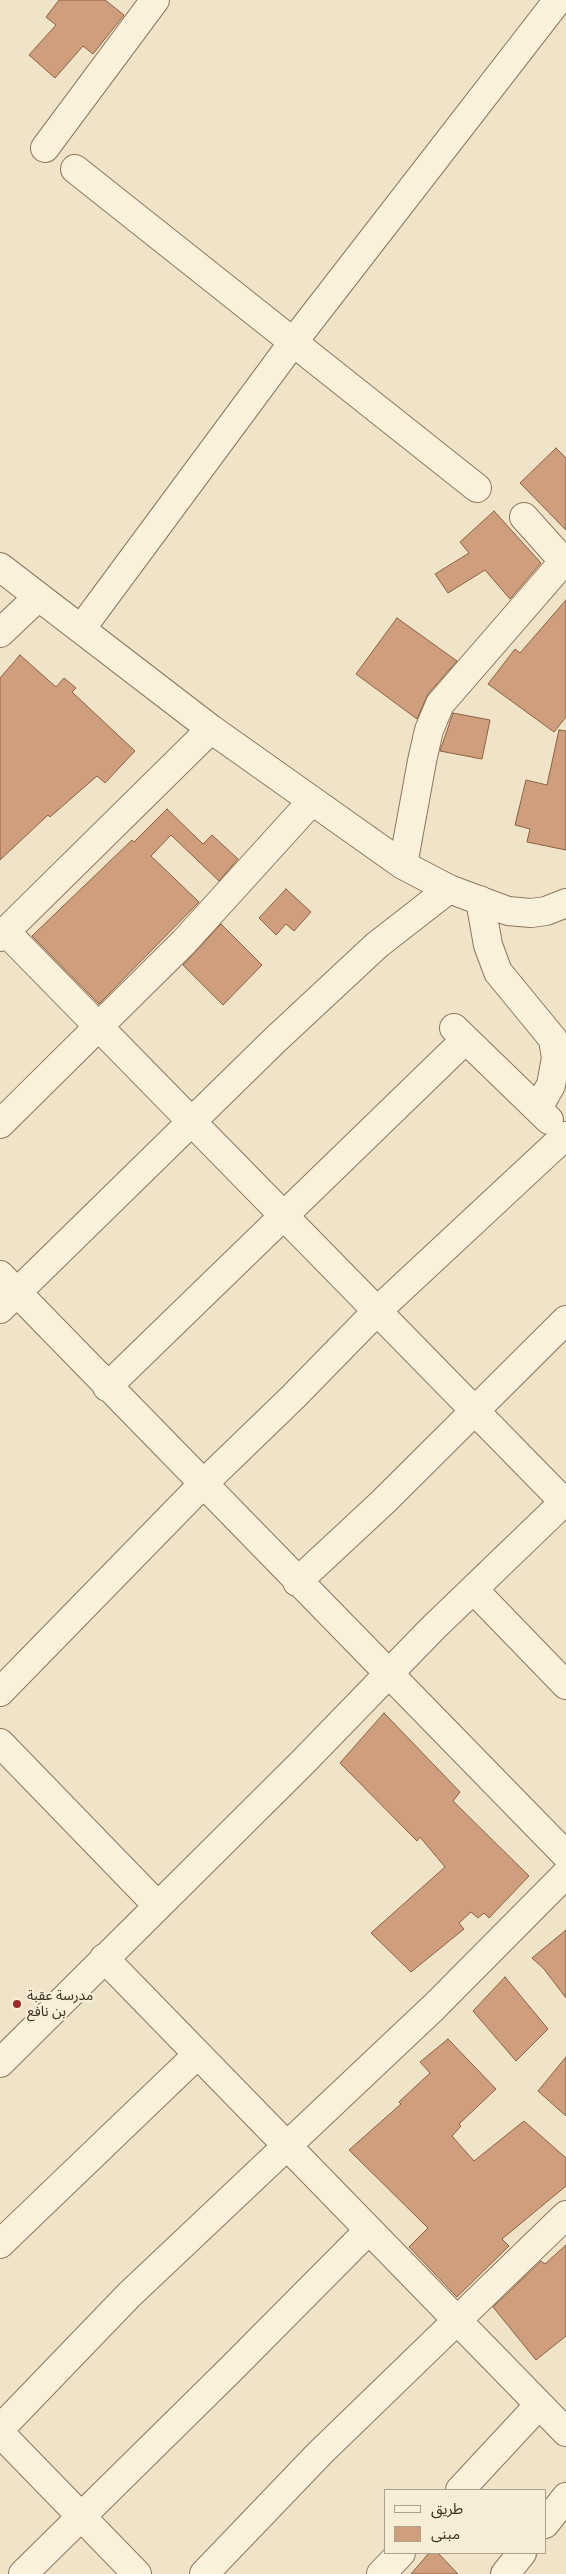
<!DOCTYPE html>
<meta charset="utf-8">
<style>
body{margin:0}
#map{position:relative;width:566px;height:2574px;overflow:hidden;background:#f0e4c8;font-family:"Roboto Serif","Noto Sans Arabic",serif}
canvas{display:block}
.legend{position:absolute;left:384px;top:2489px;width:162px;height:65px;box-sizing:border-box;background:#f7eed8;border:1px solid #ada18e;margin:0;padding:6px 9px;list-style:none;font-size:15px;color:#3d2e20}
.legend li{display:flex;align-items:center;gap:10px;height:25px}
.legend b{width:25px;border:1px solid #ada18e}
</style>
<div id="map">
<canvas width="566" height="2574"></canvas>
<ul class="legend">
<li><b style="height:6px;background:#faf1dc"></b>طريق</li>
<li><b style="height:14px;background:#cf9f7d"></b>مبنى</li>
</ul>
</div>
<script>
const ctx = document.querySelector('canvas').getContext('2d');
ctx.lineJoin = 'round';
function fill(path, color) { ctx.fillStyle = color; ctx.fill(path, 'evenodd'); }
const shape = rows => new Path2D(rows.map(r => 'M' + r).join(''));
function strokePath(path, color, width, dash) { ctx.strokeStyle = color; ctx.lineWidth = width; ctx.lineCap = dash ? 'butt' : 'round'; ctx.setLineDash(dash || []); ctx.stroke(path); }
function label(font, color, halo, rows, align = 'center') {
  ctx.font = font + ' "Roboto Serif","Noto Sans Arabic",serif'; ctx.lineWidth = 4.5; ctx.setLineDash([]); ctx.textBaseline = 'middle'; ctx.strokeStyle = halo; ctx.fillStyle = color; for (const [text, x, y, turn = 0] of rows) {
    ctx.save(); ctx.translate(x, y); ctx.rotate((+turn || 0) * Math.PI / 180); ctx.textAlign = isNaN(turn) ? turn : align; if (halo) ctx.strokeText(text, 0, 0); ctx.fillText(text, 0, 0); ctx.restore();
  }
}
const building = shape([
 [59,0,105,0,124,15,93,54,83,46,55,78,29,55,56,25,46,17,59,0],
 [556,448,566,458,566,530,520,483,556,448],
 [494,511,541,563,510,599,485,570,448,593,435,574,469,553,460,542,494,511],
 [566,600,566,717,554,732,488,684,515,649,520,653,566,600],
 [397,618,457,661,428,694,417,719,356,674,397,618],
 [20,655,56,687,64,678,76,688,72,692,135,751,105,783,97,776,50,817,48,815,0,860,0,678,20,655],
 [453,713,490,720,482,759,440,751,453,713],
 [559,730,566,731,566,850,527,842,530,829,515,825,526,780,547,785,559,730],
 [167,809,203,844,212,835,238,859,219,881,171,835,151,856,199,902,99,1004,32,936,132,840,134,842,167,809],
 [286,889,311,912,294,931,286,924,276,935,259,918,286,889],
 [221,924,262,965,223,1005,183,965,221,924],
 [384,1713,460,1792,453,1801,529,1876,489,1918,484,1913,478,1918,471,1912,459,1923,464,1929,411,1972,371,1933,445,1867,420,1837,417,1841,340,1763,384,1713],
 [566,1930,566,1998,544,1969,532,1958,566,1930],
 [505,1977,548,2029,516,2061,473,2011,505,1977],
 [448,2039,496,2089,459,2124,461,2126,452,2136,474,2161,524,2121,566,2158,566,2186,502,2239,509,2246,457,2297,409,2247,428,2228,349,2150,401,2104,399,2102,430,2073,420,2062,448,2039],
 [566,2057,566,2116,538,2091,566,2057],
 [566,2245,566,2336,536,2360,493,2307,541,2261,545,2264,566,2245],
 [429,2553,438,2553,458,2574,411,2574,429,2553]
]);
fill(building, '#cf9f7d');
strokePath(building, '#8d5f41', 1);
const minor = shape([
 [45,148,155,0],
 [75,169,477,488],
 [524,517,566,564],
 [0,567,211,729,403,865,449,889,508,911,531,913,546,911,566,903],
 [81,629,294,341,558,0],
 [0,633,38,597],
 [403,865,422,761,429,730,440,704,564,561],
 [480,900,488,945,498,972,553,1039,556,1058,551,1085,538,1108],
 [6,932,566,1504],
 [0,937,211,729],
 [454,1028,549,1120],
 [0,1124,184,942,312,801],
 [0,1275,566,1855],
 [0,1309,275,1040,377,945,449,889],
 [107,1387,465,1040],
 [297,1582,383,1502,566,1320],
 [474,1590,566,1685],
 [0,1692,203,1484,293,1397,377,1311,565,1136],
 [0,1743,158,1906],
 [104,1958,566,2432],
 [0,2063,304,1761,432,1629,566,1500],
 [0,2244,197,2055],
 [0,2429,129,2295,434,2007,566,1874],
 [0,2433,137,2574],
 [460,2490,539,2405],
 [545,2524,566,2497],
 [23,2574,230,2370,369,2230],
 [204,2574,320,2453,566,2215],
 [381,2574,401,2553],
 [505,2574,522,2553]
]);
strokePath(minor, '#8d765c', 30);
strokePath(minor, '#faf1dc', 28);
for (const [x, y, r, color] of [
 [17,2004,5,"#9e2a2b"]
]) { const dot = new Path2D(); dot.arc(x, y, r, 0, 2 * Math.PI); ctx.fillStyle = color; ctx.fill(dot); strokePath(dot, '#f7eed8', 2); }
label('14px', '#3d2e20', '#f7eed8', [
 ["مدرسة عقبة",27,1996],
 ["بن نافع",27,2012]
], 'left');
</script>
